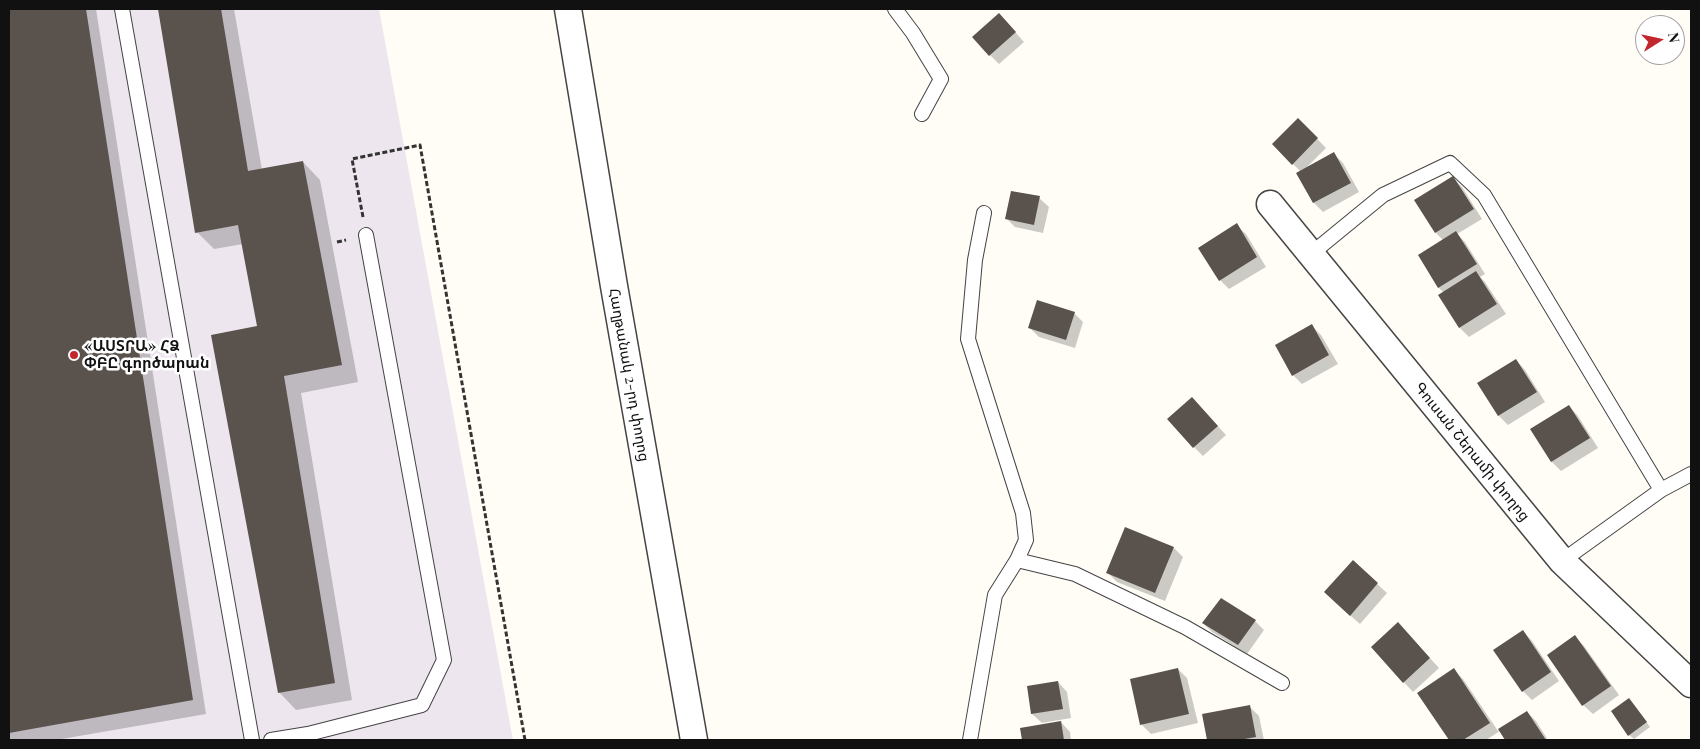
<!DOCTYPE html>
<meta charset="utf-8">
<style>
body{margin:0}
#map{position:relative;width:1700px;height:749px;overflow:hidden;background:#fffdf5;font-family:"Playfair Display",serif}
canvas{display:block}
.frame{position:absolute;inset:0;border:10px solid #111;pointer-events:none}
.north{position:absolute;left:1635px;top:15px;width:50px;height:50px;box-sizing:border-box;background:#fff;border:1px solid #a0a0a0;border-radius:50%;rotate:80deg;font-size:14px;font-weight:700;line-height:20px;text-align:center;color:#111}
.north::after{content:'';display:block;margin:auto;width:18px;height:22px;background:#c4262e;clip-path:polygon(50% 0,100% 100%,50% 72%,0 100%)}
</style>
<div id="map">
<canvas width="1700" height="749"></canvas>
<div class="frame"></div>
<div class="north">N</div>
</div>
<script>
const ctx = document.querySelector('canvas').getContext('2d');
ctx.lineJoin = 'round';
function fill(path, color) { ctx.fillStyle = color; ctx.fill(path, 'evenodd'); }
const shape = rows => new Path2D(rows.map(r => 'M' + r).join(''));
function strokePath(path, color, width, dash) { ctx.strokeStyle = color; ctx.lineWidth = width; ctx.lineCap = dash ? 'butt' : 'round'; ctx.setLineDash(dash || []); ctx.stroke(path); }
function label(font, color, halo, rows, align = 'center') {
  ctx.font = font + ' "Playfair Display","Noto Sans Armenian",serif'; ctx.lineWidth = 5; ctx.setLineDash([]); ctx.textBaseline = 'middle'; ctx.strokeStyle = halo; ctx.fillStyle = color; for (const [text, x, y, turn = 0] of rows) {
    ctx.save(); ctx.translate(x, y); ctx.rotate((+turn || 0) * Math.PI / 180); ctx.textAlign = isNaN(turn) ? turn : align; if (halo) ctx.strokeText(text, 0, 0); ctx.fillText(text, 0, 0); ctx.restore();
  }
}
fill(shape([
 [9,9,379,9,513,740,9,740]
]), '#eee6ef');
fill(shape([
 [9,9,96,9,206,714,56,740,9,740],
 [159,9,234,9,262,170,303,162,320,180,358,382,301,393,352,700,296,710,279,692,258,327,243,244,214,249,197,232],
 [1008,24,1024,42,999,64,990,55],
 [1298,119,1326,148,1307,167,1334,154,1343,163,1359,192,1323,212,1314,203,1298,173,1301,172,1273,144],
 [1452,177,1462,187,1482,219,1457,234,1465,242,1485,274,1480,277,1485,282,1506,314,1469,337,1460,328,1444,293,1439,288,1419,255,1443,240,1436,233],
 [1039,198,1049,207,1043,233,1015,227,1006,218],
 [1236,225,1246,234,1266,267,1229,289,1220,280],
 [1074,313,1083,322,1075,348,1039,337,1030,328],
 [1312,326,1321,335,1338,364,1302,384,1293,375],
 [1516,360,1525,370,1545,402,1508,425,1499,416,1479,384],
 [1569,406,1578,416,1598,448,1561,471,1552,462,1532,430],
 [1201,408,1226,435,1203,456,1194,447],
 [1174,548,1183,557,1165,601,1117,582,1108,573],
 [1353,562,1387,593,1360,624,1335,602],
 [1255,621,1264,630,1247,654,1212,632,1203,623],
 [1523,631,1532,641,1559,681,1532,700,1523,691],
 [1407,633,1439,668,1413,692,1372,648],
 [1575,637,1584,646,1619,695,1593,714,1583,705],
 [1178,669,1187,678,1198,723,1151,734,1142,725],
 [1454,670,1463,679,1498,731,1527,712,1536,721,1548,740,1506,740,1500,731,1486,740,1450,740,1419,693],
 [1058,682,1067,692,1071,718,1042,723,1032,714],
 [1633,704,1650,727,1634,739,1629,735],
 [1250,707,1259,716,1264,740,1208,740,1204,715],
 [1061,722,1070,732,1071,740,1023,740,1021,729]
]), '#0003');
fill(shape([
 [9,9,86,9,193,700,9,733],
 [158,9,221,9,248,171,303,161,342,365,284,376,335,683,278,693,211,335,257,326,238,225,195,233],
 [999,13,1016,32,989,56,972,37],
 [1298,118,1318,138,1292,165,1272,144],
 [1334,152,1351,183,1313,203,1296,173],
 [1453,176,1474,209,1435,233,1414,200],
 [1011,191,1040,196,1034,225,1005,219],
 [1237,223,1257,257,1219,281,1198,248],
 [1456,231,1477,264,1438,288,1418,255],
 [1476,271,1497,304,1459,328,1438,295],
 [1037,300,1075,312,1066,340,1028,328],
 [1312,324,1329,355,1292,376,1275,345],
 [1516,359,1537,392,1498,416,1477,383],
 [1192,397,1218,426,1193,448,1167,419],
 [1569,405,1590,438,1551,462,1530,429],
 [1125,527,1174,547,1155,593,1106,573],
 [1353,560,1378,583,1350,616,1324,592],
 [1221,598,1256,620,1238,645,1202,623],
 [1398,622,1430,658,1403,683,1371,647],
 [1523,630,1551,672,1522,692,1493,650],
 [1575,635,1611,686,1582,706,1547,655],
 [1178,668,1189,714,1140,725,1130,679],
 [1454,668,1490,723,1463,740,1449,740,1417,693],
 [1058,681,1063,709,1031,714,1027,686],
 [1629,698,1647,722,1628,736,1611,711],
 [1250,705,1256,737,1239,740,1207,740,1202,714],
 [1527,711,1546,740,1505,740,1498,729],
 [1061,721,1064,740,1022,740,1020,728]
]), '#5a524d');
const lane = shape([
 [122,9,252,740],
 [895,9,913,33,941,79,922,114],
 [1311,254,1383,195,1450,163,1484,195,1661,490],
 [1017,560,1075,574,1185,627,1282,683],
 [1562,561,1661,490,1691,474],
 [271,740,308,734],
 [310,740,308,734,422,705,444,660,366,235],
 [970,740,995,595,1017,560,1026,540,1023,513,968,339,975,260,984,213]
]);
const street = shape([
 [568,9,614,286,694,740],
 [1270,204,1562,561,1691,684]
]);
strokePath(lane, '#444', 16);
strokePath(street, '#444', 29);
strokePath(shape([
 [363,217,352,159,420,145,525,740],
 [337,242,346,240]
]), '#333', 3, [5, 2.5]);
strokePath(lane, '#fff', 14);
strokePath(street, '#fff', 26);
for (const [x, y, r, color] of [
 [74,355,5,"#c4262e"]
]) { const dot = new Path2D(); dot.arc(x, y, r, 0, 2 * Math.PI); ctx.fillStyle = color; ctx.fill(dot); strokePath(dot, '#fff', 2); }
label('bold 15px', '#111', '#fff', [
 ["«ԱՍՏՐԱ» ՀՁ",84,346],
 ["ՓԲԸ գործարան",84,363]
], 'left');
label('15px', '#111', '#fff', [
 ["Հաղթանակ 2-րդ փողոց",629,375,80],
 ["Գուսան Շերամի փողոց",1472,452,51]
]);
</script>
